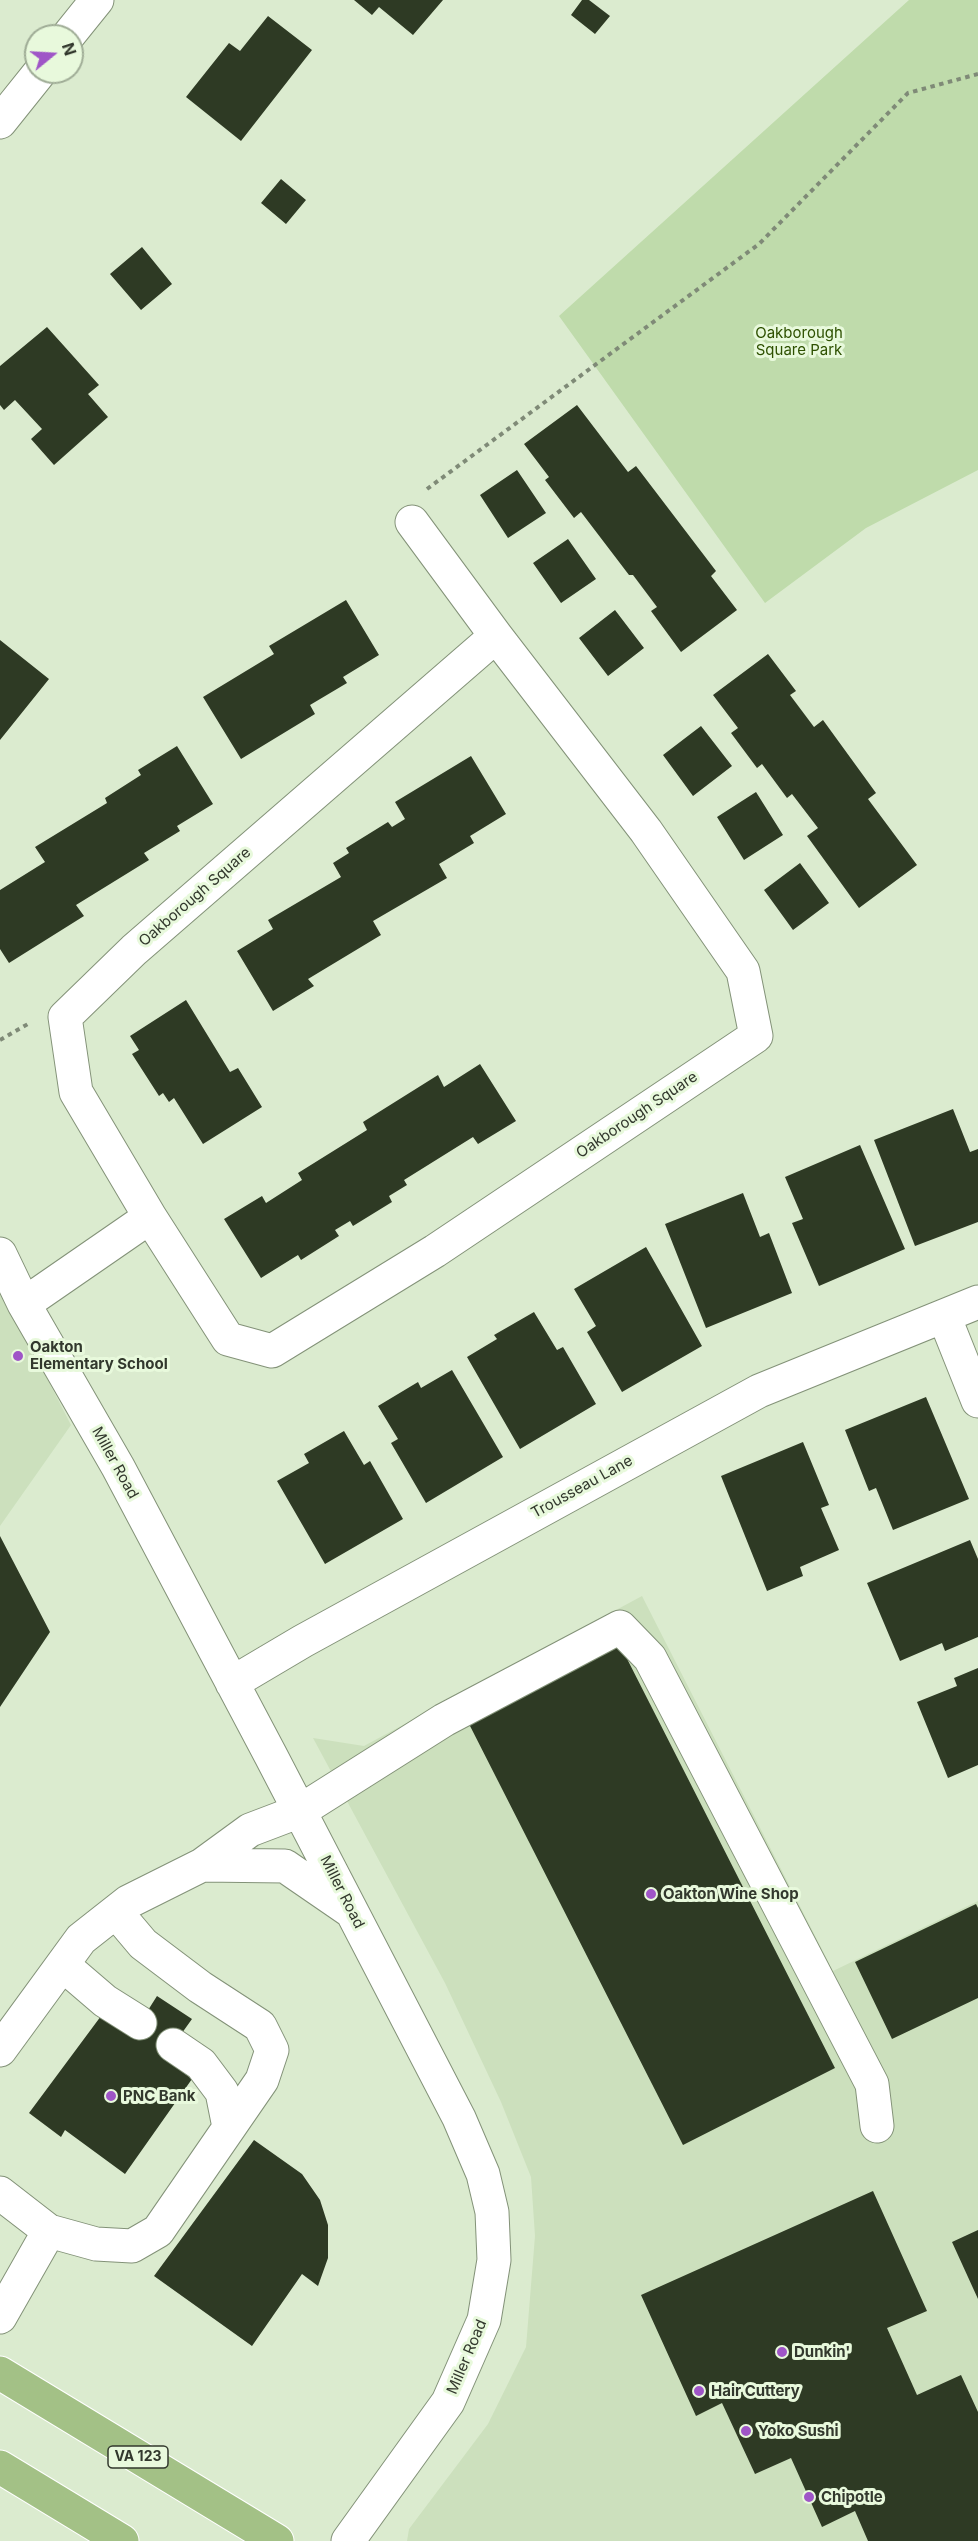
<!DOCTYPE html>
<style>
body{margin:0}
#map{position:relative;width:978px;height:2541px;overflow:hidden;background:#dbebcf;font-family:Inter,sans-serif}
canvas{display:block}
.north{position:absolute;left:24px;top:24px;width:60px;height:60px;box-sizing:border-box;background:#e8f9dc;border:2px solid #9fac96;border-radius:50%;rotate:72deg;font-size:16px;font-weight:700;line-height:24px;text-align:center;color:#32382d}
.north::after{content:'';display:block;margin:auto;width:21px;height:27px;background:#9f55c7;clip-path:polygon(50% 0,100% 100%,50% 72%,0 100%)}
</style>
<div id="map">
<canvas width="978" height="2541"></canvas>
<div class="north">N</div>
</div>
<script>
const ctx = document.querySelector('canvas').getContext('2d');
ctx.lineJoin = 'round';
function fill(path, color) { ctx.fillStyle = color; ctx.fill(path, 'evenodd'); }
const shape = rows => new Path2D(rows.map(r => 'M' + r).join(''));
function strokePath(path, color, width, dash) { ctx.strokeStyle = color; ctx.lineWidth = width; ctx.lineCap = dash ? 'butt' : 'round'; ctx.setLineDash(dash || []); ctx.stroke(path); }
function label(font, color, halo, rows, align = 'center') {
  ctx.font = font + ' Inter,sans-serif'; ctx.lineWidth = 6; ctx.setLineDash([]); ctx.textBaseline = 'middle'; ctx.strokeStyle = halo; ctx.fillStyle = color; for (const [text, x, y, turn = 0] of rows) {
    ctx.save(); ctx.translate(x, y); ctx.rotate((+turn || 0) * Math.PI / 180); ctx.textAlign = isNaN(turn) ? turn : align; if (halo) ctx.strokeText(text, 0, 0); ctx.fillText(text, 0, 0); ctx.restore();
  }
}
fill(shape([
 [0,1287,71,1425,0,1526],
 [642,1596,833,1971,978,1901,978,2541,407,2541,409,2529,488,2424,526,2347,535,2236,531,2177,501,2102,445,1983,313,1738,364,1746]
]), '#cce0bd');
fill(shape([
 [909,0,978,0,978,470,866,528,765,603,559,316]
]), '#bfdbab');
fill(shape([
 [354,0,443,0,413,35,379,7,372,15],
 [582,0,589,0,610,16,595,34,571,15],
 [268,16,312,50,241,141,186,97,229,43,240,51],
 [281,179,306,200,286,224,261,203],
 [142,247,172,284,141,310,110,274],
 [47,327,99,385,88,394,108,417,54,465,31,439,42,429,15,400,4,410,0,405,0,366],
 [577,405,628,472,636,466,716,571,711,576,737,610,681,652,651,611,657,607,633,575,629,575,581,512,574,518,545,480,549,477,524,444],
 [517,470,546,513,508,538,480,495],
 [568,539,596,579,561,603,533,563],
 [346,600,379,655,343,677,347,683,310,705,315,714,241,759,203,697,274,654,269,646],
 [615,610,644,648,608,676,579,638],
 [0,640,49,679,0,740],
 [768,654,796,691,790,695,814,727,823,720,876,793,868,799,917,865,859,908,807,836,818,828,792,794,787,798,762,764,757,768,731,733,738,728,713,695],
 [701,726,732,766,693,796,663,755],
 [177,746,213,804,177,826,180,831,144,853,149,860,76,905,84,916,9,963,0,949,0,890,45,862,35,847,107,803,105,798,141,775,138,770],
 [471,756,506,814,470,836,474,843,439,864,447,878,373,921,381,935,308,979,314,986,273,1011,237,951,273,929,268,920,341,877,333,863,349,853,346,848,388,822,392,827,405,819,395,802],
 [756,792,783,835,744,860,717,817],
 [800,863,829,903,793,930,764,890],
 [186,1000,230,1072,238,1068,262,1107,203,1144,174,1098,169,1102,163,1093,159,1096,132,1054,139,1050,130,1036],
 [480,1064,516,1121,478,1144,473,1137,404,1180,407,1185,389,1196,392,1202,353,1226,350,1221,335,1230,339,1236,301,1260,298,1255,261,1278,224,1219,262,1196,266,1203,302,1180,298,1173,367,1130,363,1122,438,1075,444,1087],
 [953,1109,970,1152,978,1149,978,1222,915,1246,874,1140],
 [860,1145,905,1249,819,1286,792,1223,803,1219,785,1177],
 [743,1193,760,1237,769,1233,792,1293,706,1328,665,1224],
 [646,1247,702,1346,622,1392,587,1332,596,1326,574,1289],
 [534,1312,557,1350,563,1347,596,1404,520,1449,467,1357,497,1339,494,1335],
 [452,1370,503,1457,426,1503,391,1443,398,1439,378,1406,418,1382,421,1388],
 [926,1397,969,1499,893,1530,876,1488,869,1491,845,1430],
 [344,1431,364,1465,370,1461,403,1519,325,1564,277,1481,309,1463,304,1454],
 [803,1442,829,1505,821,1508,839,1550,800,1567,803,1576,767,1591,721,1476],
 [0,1536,50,1632,0,1707],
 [970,1540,978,1559,978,1637,945,1651,942,1643,900,1661,867,1583],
 [619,1643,835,2068,683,2145,467,1720],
 [978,1668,978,1765,948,1778,917,1702,957,1686,954,1678],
 [976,1904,978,1908,978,1998,892,2039,855,1962],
 [157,1996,192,2019,164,2058,192,2079,125,2174,65,2130,61,2137,29,2113,101,2016,131,2037],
 [254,2140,302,2174,320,2200,328,2225,328,2258,318,2286,302,2274,252,2346,154,2276],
 [873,2191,927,2311,887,2328,917,2395,961,2375,978,2412,978,2541,868,2541,855,2511,822,2527,791,2458,755,2474,722,2403,696,2416,641,2295],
 [978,2230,978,2299,952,2242]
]), '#2e3a24');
const minor = shape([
 [68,36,97,0],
 [0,122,40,72],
 [412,522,496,636,646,831,743,971,756,1036,435,1251,272,1351,228,1339,150,1217,76,1092,65,1017,134,950,496,636],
 [0,1254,24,1304,118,1467,271,1756,459,2118,483,2174,492,2212,494,2260,484,2320,448,2402,348,2541],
 [24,1304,150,1217],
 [944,1316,978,1401],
 [232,1683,303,1641,759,1391,978,1302],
 [202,1865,285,1866,349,1910],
 [63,1965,105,2001,140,2023],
 [173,2045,201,2064,222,2092,229,2127],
 [0,2050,81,1939,128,1902,202,1865,250,1830,300,1811,444,1720,620,1627,650,1658,872,2084,877,2126],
 [0,2193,49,2231,0,2317],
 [49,2231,96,2244,132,2246,158,2231,262,2080,272,2050,260,2026,200,1987,143,1944,116,1912]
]);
const major = shape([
 [0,2373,277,2541],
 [0,2467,122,2541]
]);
strokePath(minor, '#839278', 35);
strokePath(major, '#fff', 35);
strokePath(shape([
 [427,489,759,244,908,93,978,74],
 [0,1040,28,1024]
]), '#7f8a77', 4, [4.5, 4.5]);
strokePath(minor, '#fff', 33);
strokePath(major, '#a3c186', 33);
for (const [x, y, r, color] of [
 [18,1356,6,"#9f55c7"],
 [651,1894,6,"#9f55c7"],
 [111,2096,6,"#9f55c7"],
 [782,2352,6,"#9f55c7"],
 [699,2391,6,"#9f55c7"],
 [746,2431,6,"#9f55c7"],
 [809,2497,6,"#9f55c7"]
]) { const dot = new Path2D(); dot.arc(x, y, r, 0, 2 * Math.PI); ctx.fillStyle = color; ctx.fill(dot); strokePath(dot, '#e8f9dc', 2); }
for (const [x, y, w] of [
 [138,2457,60]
]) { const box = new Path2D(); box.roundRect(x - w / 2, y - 11, w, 22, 4.5); ctx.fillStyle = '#e8f9dc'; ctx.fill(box); strokePath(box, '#32382d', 1.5); }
label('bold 14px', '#32382d', null, [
 ["VA 123",138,2457]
]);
label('15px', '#2e5101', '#e8f9dc', [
 ["Oakborough",799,333],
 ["Square Park",799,350]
]);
label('15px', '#32382d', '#e8f9dc', [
 ["Oakborough Square",195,897,-41],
 ["Oakborough Square",637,1115,-34],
 ["Miller Road",115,1463,61],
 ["Trousseau Lane",582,1487,-29],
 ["Miller Road",342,1892,63],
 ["Miller Road",467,2357,-67]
]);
label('bold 15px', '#32382d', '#e8f9dc', [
 ["Oakton",30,1347],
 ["Elementary School",30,1364],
 ["Oakton Wine Shop",663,1894],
 ["PNC Bank",123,2096],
 ["Dunkin'",794,2352],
 ["Hair Cuttery",711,2391],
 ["Yoko Sushi",758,2431],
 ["Chipotle",821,2497]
], 'left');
</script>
